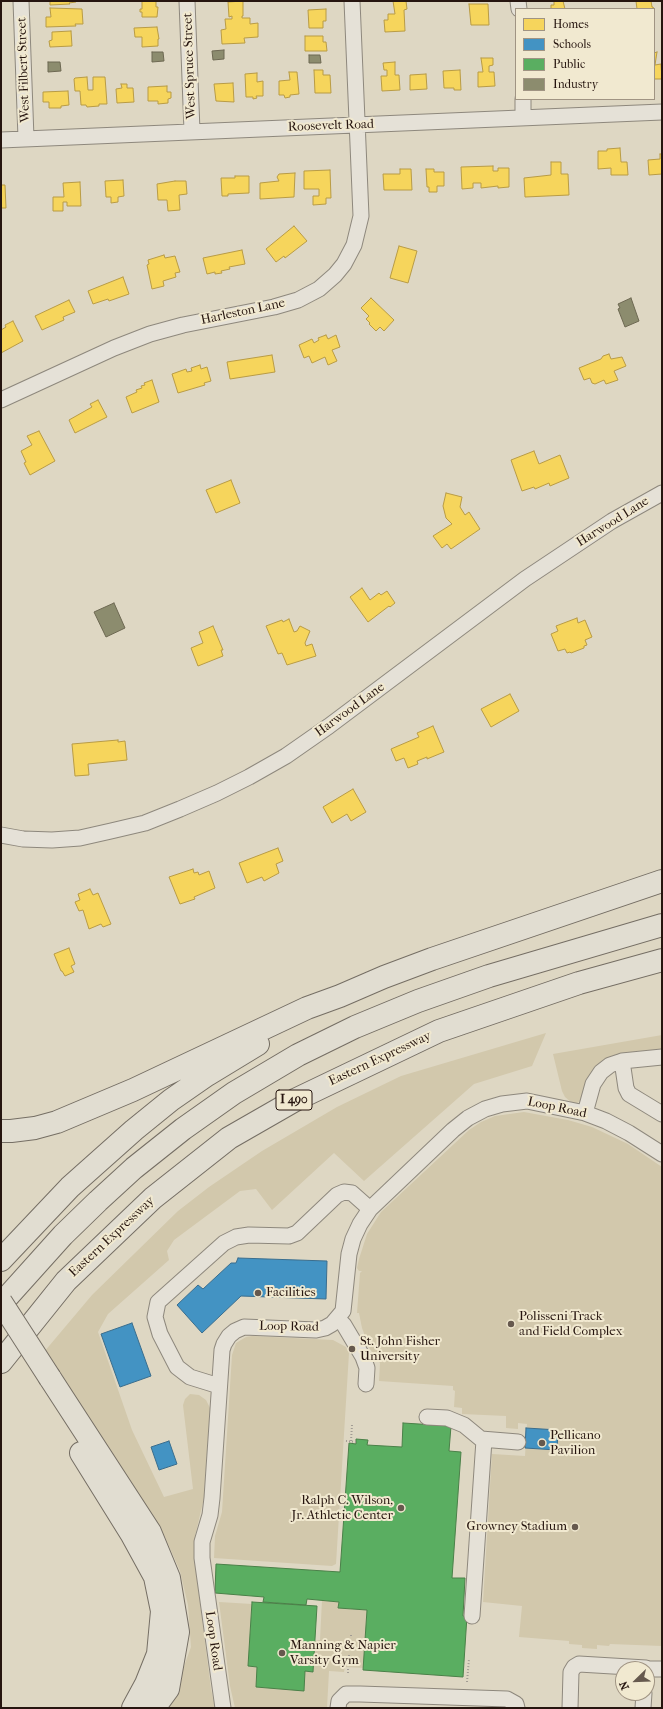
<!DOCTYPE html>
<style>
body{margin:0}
#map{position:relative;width:663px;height:1709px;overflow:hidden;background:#ded7c3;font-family:"IM FELL French Canon",serif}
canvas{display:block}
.frame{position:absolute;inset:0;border:2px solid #26150f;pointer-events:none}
.legend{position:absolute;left:515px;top:8px;width:140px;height:92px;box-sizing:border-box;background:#f1e9d0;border:1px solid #a09483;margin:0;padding:5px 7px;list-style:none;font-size:12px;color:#26150f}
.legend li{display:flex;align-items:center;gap:8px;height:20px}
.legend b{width:20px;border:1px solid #a09483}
.north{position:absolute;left:615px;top:1661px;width:40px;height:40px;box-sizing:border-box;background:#f1e9d0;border:1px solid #a09483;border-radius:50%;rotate:247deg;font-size:11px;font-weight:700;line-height:16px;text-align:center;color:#26150f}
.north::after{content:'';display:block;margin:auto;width:14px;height:18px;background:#66594e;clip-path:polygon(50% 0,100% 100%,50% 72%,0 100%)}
</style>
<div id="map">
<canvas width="663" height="1709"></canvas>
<div class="frame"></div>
<ul class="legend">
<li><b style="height:11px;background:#f6d55c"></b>Homes</li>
<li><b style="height:11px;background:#4393c3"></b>Schools</li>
<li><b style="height:11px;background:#5aae61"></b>Public</li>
<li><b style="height:11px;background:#8c8c6e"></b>Industry</li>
</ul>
<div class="north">N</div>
</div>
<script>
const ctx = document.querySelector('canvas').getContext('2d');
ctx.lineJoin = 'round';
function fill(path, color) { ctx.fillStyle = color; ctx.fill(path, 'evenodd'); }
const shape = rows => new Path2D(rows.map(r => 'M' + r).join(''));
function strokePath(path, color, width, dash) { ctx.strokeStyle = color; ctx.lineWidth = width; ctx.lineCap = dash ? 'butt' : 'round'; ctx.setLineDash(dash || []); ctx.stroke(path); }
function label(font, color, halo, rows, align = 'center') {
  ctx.font = font + ' "IM FELL French Canon",serif'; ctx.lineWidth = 4; ctx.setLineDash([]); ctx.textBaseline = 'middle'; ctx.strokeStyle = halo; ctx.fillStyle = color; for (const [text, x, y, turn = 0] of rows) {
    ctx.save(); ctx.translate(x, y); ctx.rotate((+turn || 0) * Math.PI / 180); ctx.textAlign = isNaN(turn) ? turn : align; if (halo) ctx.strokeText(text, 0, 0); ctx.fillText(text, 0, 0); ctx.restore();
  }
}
fill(shape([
 [546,1033,532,1066,474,1084,364,1181,334,1153,272,1210,256,1189,240,1191,174,1240,167,1251,169,1260,108,1314,98,1332,132,1430,164,1497,193,1489,183,1405,185,1399,190,1394,199,1395,206,1400,210,1408,204,1498,195,1536,194,1556,211,1689,215,1708,169,1708,191,1647,188,1605,180,1571,165,1537,44,1352,92,1295,178,1211,209,1187,262,1151,337,1107,401,1076],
 [662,1035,662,1050,626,1053,615,1056,579,1102,575,1104,572,1103,565,1097,562,1091,553,1054],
 [524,1112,568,1120,592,1127,628,1144,662,1167,662,1646,610,1644,609,1646,597,1645,597,1649,582,1648,582,1645,569,1644,569,1641,519,1637,522,1606,483,1602,492,1454,525,1456,527,1424,518,1423,518,1429,506,1428,506,1416,462,1414,462,1408,454,1407,455,1391,453,1390,453,1386,379,1381,380,1363,370,1349,362,1328,359,1313,357,1313,360,1273,362,1271,359,1271,357,1268,359,1259,367,1234,381,1212,469,1130,481,1122,495,1116],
 [252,1336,333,1340,346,1347,349,1353,336,1564,332,1566,214,1558,215,1536,222,1512,232,1355,236,1343,246,1337],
 [322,1600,339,1602,338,1608,367,1610,364,1668,345,1667,344,1672,329,1671,327,1708,235,1708,230,1686,219,1602,252,1604,248,1666,257,1667,256,1687,304,1690,305,1671,313,1671,315,1641,320,1640]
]), '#d2c8ac');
const homes = shape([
 [50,1,76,1,76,2,69,3,70,4,50,5,50,1],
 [142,1,156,1,156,7,158,7,157,17,142,17,142,12,140,12,140,9,142,9,142,1],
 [243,1,243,16,242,16,242,18,250,18,250,24,258,23,258,37,244,38,245,43,222,44,221,30,226,29,225,19,232,19,232,16,229,17,228,2,243,1],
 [393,1,406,1,407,9,404,10,405,31,385,32,384,20,388,20,388,14,395,14,393,1],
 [548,1,563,1,565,9,551,9,551,5,554,5,554,1,548,1],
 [636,1,651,1,652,7,653,7,654,9,637,9,636,1],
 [469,4,488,4,489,25,471,25,469,4],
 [50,8,82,9,83,24,75,24,76,26,46,27,46,17,51,17,50,8],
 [326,9,326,21,323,21,323,28,309,28,308,10,326,9],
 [157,27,159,39,158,39,158,46,142,47,142,37,135,37,134,28,157,27],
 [71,31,72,46,50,47,49,41,52,40,52,32,71,31],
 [305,36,323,36,323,42,326,42,327,51,305,51,305,36],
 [657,52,655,65,661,64,662,79,654,79,654,53,657,52],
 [481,58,493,58,493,65,489,66,489,72,494,72,495,86,478,87,478,72,483,72,481,58],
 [395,62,395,75,399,75,400,90,382,91,381,76,387,76,387,70,384,70,383,63,395,62],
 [314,70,323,70,323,75,330,75,331,93,315,93,314,70],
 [460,70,461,90,454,90,454,88,444,88,443,71,460,70],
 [289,72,297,72,299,94,290,95,290,97,285,98,284,95,279,95,279,81,290,80,289,72],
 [257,73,257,82,263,81,263,96,256,96,257,98,253,99,253,97,246,97,245,74,257,73],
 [426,74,427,89,410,90,410,75,426,74],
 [87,77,88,90,93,90,93,77,105,77,107,104,99,104,99,106,87,107,86,105,81,105,80,91,75,91,74,79,75,78,87,77],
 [233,83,234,102,216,101,214,84,233,83],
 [121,84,127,84,127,88,133,88,134,102,117,103,116,89,122,88,121,84],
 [167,86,167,92,171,92,171,98,168,99,168,103,158,104,158,101,148,101,148,87,167,86],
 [68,91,69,105,61,106,61,108,49,108,49,102,43,102,43,92,68,91],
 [620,148,621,162,627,162,628,175,611,175,611,168,598,169,598,151,607,151,607,149,620,148],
 [660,154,662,154,662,174,649,175,648,160,660,159,660,154],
 [551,162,561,162,561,174,568,174,569,195,525,197,524,178,551,175,551,162],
 [493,166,493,171,498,171,498,168,509,168,509,187,498,188,498,186,481,188,481,183,473,183,473,188,462,189,461,167,493,166],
 [400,169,411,169,412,190,384,190,383,174,400,174,400,169],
 [426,169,434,169,434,172,444,172,444,186,437,186,437,192,429,192,429,187,427,187,426,169],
 [330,170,331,198,326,198,326,204,313,205,313,196,319,196,319,189,304,189,304,171,330,170],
 [295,173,294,197,260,199,260,183,279,181,277,177,279,174,295,173],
 [235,176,249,176,249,193,228,194,228,196,222,196,221,178,235,178,235,176],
 [123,180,124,196,118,197,118,202,111,203,111,197,106,197,105,181,123,180],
 [175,181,186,181,187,194,179,195,180,210,168,211,167,200,158,200,157,184,175,181],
 [80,182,81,206,67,206,67,202,63,202,63,211,53,211,53,197,64,197,63,183,80,182],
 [1,185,5,185,6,208,1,208,1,185],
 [294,226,307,241,285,258,284,256,276,262,266,249,294,226],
 [399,246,417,251,408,283,390,278,399,246],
 [242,250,245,264,229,267,230,269,221,271,222,273,215,274,215,272,207,274,203,258,242,250],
 [164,255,165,258,175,256,180,272,175,273,176,277,163,281,164,286,152,289,147,265,149,264,148,260,164,255],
 [123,277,129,294,109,301,108,299,93,304,88,291,123,277],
 [371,298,394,320,384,331,380,327,376,331,369,324,370,323,366,319,369,316,361,308,371,298],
 [69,300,75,312,63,317,64,320,42,330,35,316,69,300],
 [13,321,23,341,1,353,1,330,6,327,5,325,13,321],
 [326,335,328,339,336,335,340,347,332,350,337,361,328,365,325,357,312,363,309,356,304,358,299,345,312,339,314,343,319,340,318,338,326,335],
 [609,354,611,359,622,357,626,366,614,371,618,380,606,384,604,380,595,384,592,383,590,378,584,380,579,368,601,359,603,356,609,354],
 [272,355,275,372,230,379,227,362,272,355],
 [200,365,201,369,207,367,211,381,204,383,205,385,178,393,172,374,186,369,187,372,192,371,191,368,200,365],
 [152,380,159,402,132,413,126,397,137,392,136,390,142,388,141,386,145,385,144,383,152,380],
 [98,400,107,417,75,433,69,420,92,407,90,404,98,400],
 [39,431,55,461,30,475,24,463,26,462,21,451,32,445,27,436,39,431],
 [534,451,539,464,560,455,569,478,550,486,549,483,535,489,534,487,522,491,511,460,534,451],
 [231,480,240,503,216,513,206,490,231,480],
 [446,493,462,497,460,507,465,515,469,512,480,529,451,549,447,544,442,548,433,536,452,524,446,518,443,506,446,493],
 [362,588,370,600,379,593,381,595,387,591,395,603,390,607,389,606,368,622,350,597,362,588],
 [577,618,578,623,585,620,592,637,585,640,587,645,584,646,584,648,571,653,570,652,567,653,565,649,558,651,551,634,558,631,556,626,577,618],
 [289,619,294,632,297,631,300,626,310,631,305,643,306,646,312,644,316,656,287,665,282,653,278,654,266,626,282,620,283,622,289,619],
 [213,626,223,650,221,650,223,656,198,666,191,648,203,643,199,632,213,626],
 [510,694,519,711,491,727,481,709,510,694],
 [433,726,444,752,427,759,427,757,417,761,418,764,408,768,404,758,396,761,391,749,419,737,417,733,433,726],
 [118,740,118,742,125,741,127,760,88,764,89,775,75,776,72,744,118,740],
 [353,789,366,812,351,821,347,814,332,823,323,807,353,789],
 [278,848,283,861,276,864,279,873,264,881,262,877,247,883,239,863,278,848],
 [193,869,194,873,198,872,199,875,209,871,215,888,194,897,195,899,180,904,169,877,193,869],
 [90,889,93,895,98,893,111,924,103,927,101,924,89,929,83,910,79,911,75,902,80,900,78,894,90,889],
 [69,948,75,964,71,966,74,972,65,976,62,971,61,971,54,954,69,948]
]);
fill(homes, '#f6d55c');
strokePath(homes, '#b89b45', 1);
const schools = shape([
 [238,1258,327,1261,326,1299,241,1296,202,1333,177,1305,198,1285,203,1289,231,1263,236,1263,238,1258],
 [132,1323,151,1376,120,1387,101,1334,132,1323],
 [526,1428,558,1430,557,1450,525,1448,526,1428],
 [169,1441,177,1464,159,1470,151,1447,169,1441]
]);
fill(schools, '#4393c3');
strokePath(schools, '#3a6d8d', 1);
const public = shape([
 [403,1423,451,1426,449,1451,461,1452,452,1578,465,1578,463,1616,467,1616,463,1677,363,1670,367,1610,338,1608,339,1602,307,1599,306,1605,263,1602,264,1597,215,1593,216,1564,340,1572,349,1443,356,1444,356,1439,368,1440,367,1445,402,1447,403,1423],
 [252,1602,317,1606,313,1672,305,1671,304,1691,256,1687,257,1667,248,1666,252,1602]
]);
fill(public, '#5aae61');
strokePath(public, '#4a8048', 1);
const industry = shape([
 [224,50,224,59,213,60,212,51,224,50],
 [152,52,163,52,164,61,152,62,152,52],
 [309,55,320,55,321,63,309,63,309,55],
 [48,62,60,62,61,71,48,72,48,62],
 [631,298,639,321,625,327,618,309,620,308,618,304,631,298],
 [114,603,125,628,106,637,94,612,114,603]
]);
fill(industry, '#8c8c6e');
strokePath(industry, '#6d6852', 1);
const minor = shape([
 [21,1,26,138],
 [187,1,192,131],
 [518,1,519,9],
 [523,99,523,118],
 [1,140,662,112],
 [1,400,114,348,150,334,183,325,274,307,298,300,319,289,335,275,344,264,354,245,361,216,352,1],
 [1,835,23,839,52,840,80,838,111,831,145,823,180,809,217,793,249,777,286,756,329,726,525,579,612,521,662,493],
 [622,1061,626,1088,629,1094,662,1114],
 [585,1113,593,1084,601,1072,610,1065,622,1061,662,1057],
 [338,1319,344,1325,363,1357,367,1368,366,1384],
 [219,1386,190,1377,177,1367,160,1334,155,1317,158,1302,224,1243,236,1237,249,1235,289,1236,297,1233,337,1195,344,1192,352,1193,370,1209],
 [427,1417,447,1418,464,1425,481,1439,518,1442],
 [472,1616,484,1440],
 [645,1669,662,1669],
 [223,1708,202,1558,202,1542,210,1515,212,1498,222,1350,224,1344,229,1336,235,1331,244,1327,316,1330,325,1328,332,1324,343,1311,349,1254,353,1239,360,1224,370,1209,453,1130,468,1118,485,1109,502,1104,527,1101,585,1113,606,1121,629,1133,662,1154],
 [338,1708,339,1701,346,1694,360,1694,507,1699,516,1704,517,1708],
 [570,1708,571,1672,574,1667,579,1664,646,1668],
 [643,1708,644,1693]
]);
const highway = shape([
 [1,1131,11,1131,35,1128,57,1122,133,1090,307,1008,340,996,384,977,432,959,662,881],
 [1,1260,70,1187,134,1130,171,1100,207,1075,258,1044],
 [1,1304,63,1235,98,1201,134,1168,183,1129,234,1093,298,1055,355,1027,418,1001,489,976,662,925],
 [1,1362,66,1281,153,1198,229,1138,297,1099,439,1031,579,983,662,960],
 [50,1378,150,1532,169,1578,178,1632,168,1689,154,1708],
 [81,1453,132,1535,155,1577,162,1611,158,1654,146,1684,133,1708]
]);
strokePath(minor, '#8e887d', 17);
strokePath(highway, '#756e64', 24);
strokePath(shape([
 [346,1441,356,1442],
 [351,1441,352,1425],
 [351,1636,351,1633],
 [362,1646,363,1644],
 [349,1659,349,1654],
 [348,1673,348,1667],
 [467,1682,469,1659]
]), '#a29c94', 2, [1, 2]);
strokePath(minor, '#e5e1d7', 15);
strokePath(highway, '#e1ddd1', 22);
const highwayBridge = shape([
 [1,1302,50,1378]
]);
strokePath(highwayBridge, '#756e64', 24, []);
strokePath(highwayBridge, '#e1ddd1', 22);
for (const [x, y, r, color] of [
 [258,1293,4,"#66594e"],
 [511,1324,4,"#66594e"],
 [352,1349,4,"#66594e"],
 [542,1443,4,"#66594e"],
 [401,1508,4,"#66594e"],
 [575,1527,4,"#66594e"],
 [282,1653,4,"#66594e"]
]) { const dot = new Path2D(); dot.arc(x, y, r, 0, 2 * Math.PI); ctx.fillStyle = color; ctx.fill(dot); strokePath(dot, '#f1e9d0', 1.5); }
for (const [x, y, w] of [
 [294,1100,36]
]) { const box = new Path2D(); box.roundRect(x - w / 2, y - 10, w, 20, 3); ctx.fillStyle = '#f1e9d0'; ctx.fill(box); strokePath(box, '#26150f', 1); }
label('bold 12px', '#26150f', null, [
 ["I 490",294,1100]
]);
label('13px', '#26150f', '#f1e9d0', [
 ["West Spruce Street",190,66,-92],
 ["West Filbert Street",24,70,-92],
 ["Roosevelt Road",331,126,-2],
 ["Harleston Lane",243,312,-12],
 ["Harwood Lane",613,522,-32],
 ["Harwood Lane",350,710,-36],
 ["Eastern Expressway",380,1059,-25],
 ["Loop Road",557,1108,12],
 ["Eastern Expressway",112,1237,-43],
 ["Loop Road",289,1327,1],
 ["Loop Road",213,1641,82]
]);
label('13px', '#26150f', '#f1e9d0', [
 ["Facilities",266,1293],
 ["Polisseni Track",519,1317],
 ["and Field Complex",519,1332],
 ["St. John Fisher",360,1342],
 ["University",360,1357],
 ["Pellicano",550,1436],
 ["Pavilion",550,1451],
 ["Ralph C. Wilson,",393,1501,"right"],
 ["Jr. Athletic Center",393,1516,"right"],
 ["Growney Stadium",567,1527,"right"],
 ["Manning & Napier",290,1646],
 ["Varsity Gym",290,1661]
], 'left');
</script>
